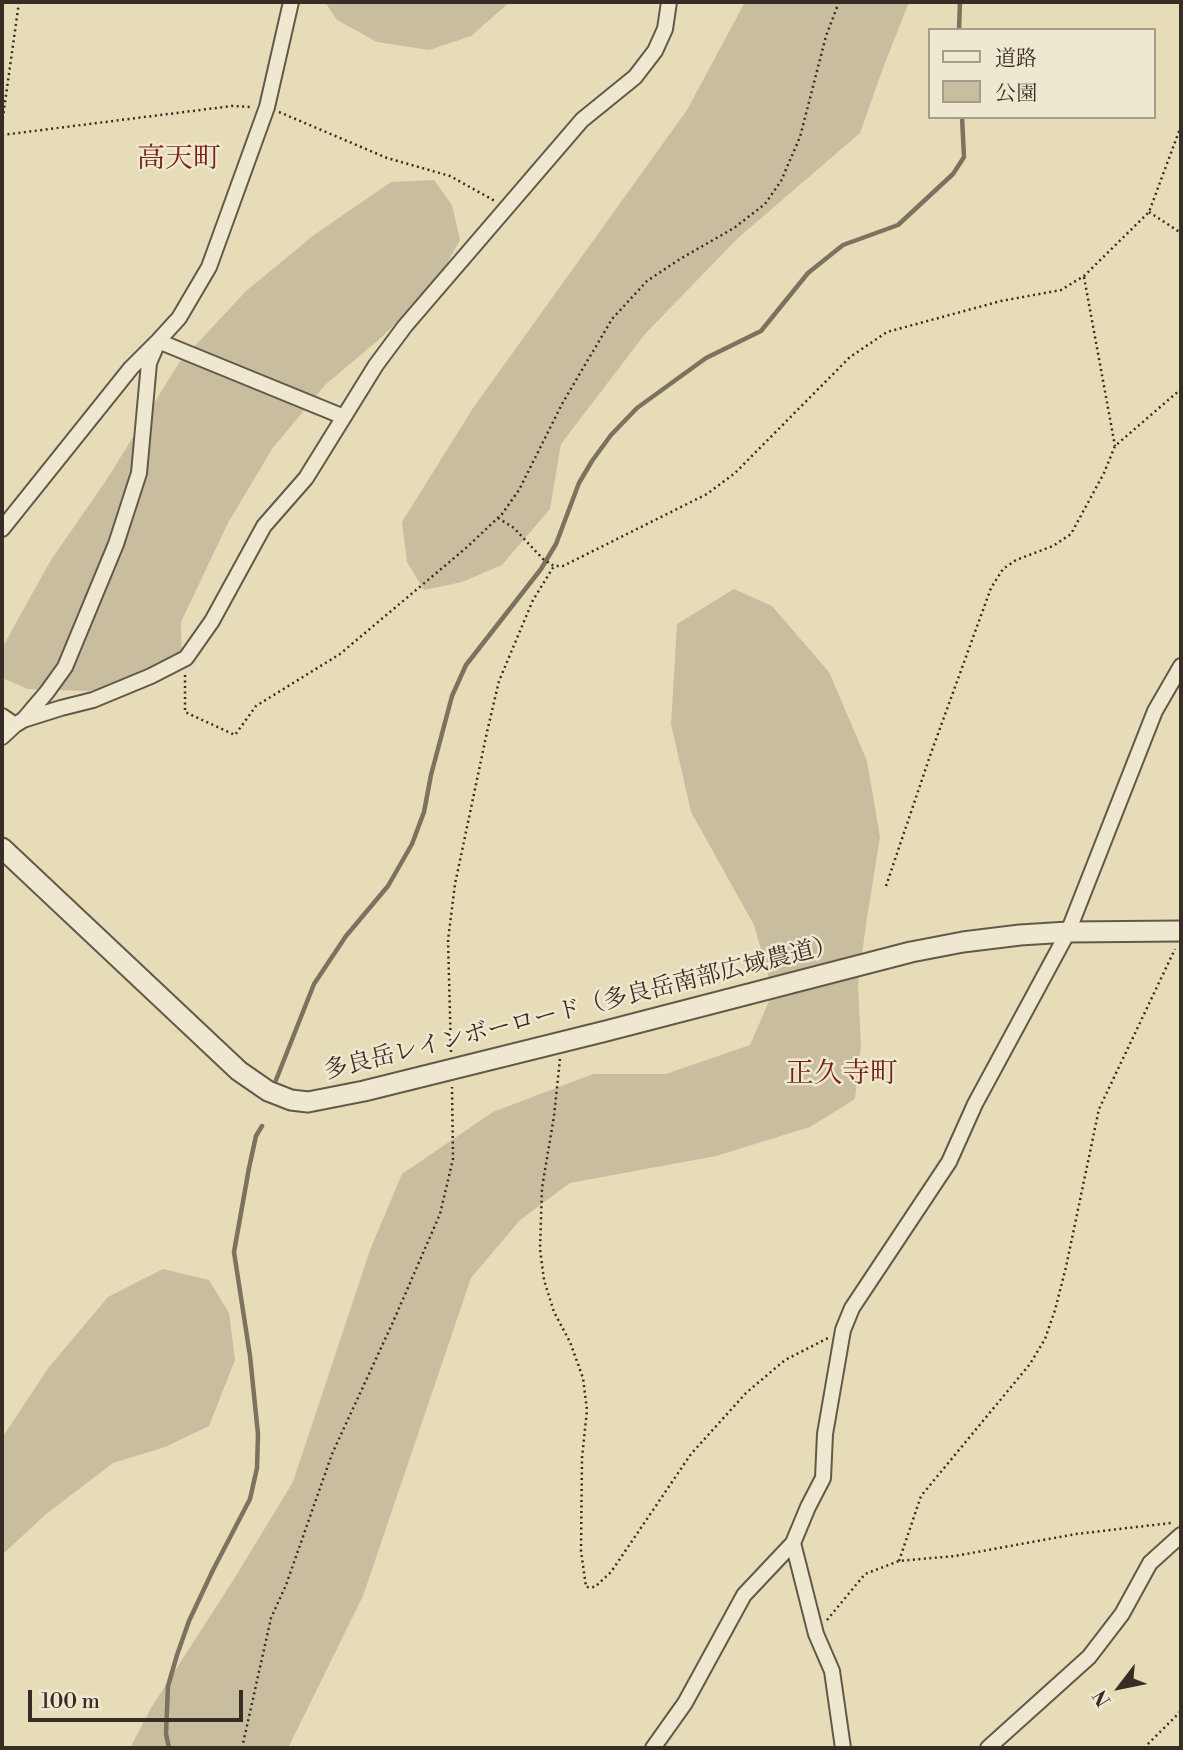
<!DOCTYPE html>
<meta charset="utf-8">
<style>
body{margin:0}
#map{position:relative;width:1183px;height:1750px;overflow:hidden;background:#e6dcb8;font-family:"Libre Bodoni","Noto Serif JP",serif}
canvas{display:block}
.frame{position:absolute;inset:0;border:4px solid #372d24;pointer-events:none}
.legend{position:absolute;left:928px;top:28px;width:228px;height:91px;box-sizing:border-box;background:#efe8d1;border:2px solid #a59d8c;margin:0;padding:9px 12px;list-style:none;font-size:21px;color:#372d24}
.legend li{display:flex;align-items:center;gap:14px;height:35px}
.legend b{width:35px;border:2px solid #a59d8c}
.north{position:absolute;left:1085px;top:1652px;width:70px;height:70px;-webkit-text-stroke:5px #efe8d1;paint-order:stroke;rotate:238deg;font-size:19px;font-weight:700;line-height:28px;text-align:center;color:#372d24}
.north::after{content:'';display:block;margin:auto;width:24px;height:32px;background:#372d24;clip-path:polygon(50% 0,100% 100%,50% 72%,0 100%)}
.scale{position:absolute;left:28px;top:1690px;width:215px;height:32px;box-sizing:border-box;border:4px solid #372d24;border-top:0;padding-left:9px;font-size:21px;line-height:24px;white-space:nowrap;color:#372d24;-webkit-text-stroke:5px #efe8d1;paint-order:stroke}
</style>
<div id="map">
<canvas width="1183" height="1750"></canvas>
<div class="frame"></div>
<ul class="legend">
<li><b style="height:9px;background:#efe8d1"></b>道路</li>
<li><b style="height:19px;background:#c8be9f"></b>公園</li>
</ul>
<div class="north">N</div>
<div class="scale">100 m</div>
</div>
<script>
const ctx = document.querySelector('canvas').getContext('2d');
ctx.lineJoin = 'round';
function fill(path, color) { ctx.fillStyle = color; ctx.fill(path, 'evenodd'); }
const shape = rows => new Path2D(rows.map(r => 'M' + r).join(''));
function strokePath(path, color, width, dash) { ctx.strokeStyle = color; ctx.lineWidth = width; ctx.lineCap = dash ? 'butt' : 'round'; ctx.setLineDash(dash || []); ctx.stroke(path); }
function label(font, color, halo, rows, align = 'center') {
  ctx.font = font + ' "Libre Bodoni","Noto Serif JP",serif'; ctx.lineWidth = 5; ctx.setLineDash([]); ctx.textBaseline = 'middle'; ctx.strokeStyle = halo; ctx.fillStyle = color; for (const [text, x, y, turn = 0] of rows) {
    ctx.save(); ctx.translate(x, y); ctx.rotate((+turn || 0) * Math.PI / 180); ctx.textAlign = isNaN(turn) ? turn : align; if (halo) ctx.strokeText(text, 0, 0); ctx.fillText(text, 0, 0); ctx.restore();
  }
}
fill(shape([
 [325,2,510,2,471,36,429,50,377,42,337,20],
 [745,2,909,2,883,68,860,133,738,238,645,334,561,444,550,509,502,565,462,582,424,590,407,562,402,522,473,408,687,110],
 [434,180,452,205,460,240,437,281,382,337,325,385,272,449,228,523,181,622,182,669,155,678,89,691,28,689,2,678,2,649,13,628,51,560,107,479,179,363,246,291,314,235,391,182],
 [734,589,772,606,829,672,867,761,880,837,866,924,858,985,861,1045,855,1099,810,1127,716,1156,570,1183,520,1220,471,1278,363,1596,288,1748,130,1748,151,1708,234,1579,293,1482,370,1250,402,1174,493,1112,593,1074,666,1074,750,1045,773,992,754,925,691,812,671,724,677,624],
 [163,1269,209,1280,229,1313,235,1360,209,1426,165,1447,113,1463,45,1515,2,1555,2,1438,49,1367,108,1297]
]), '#c8be9f');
strokePath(shape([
 [959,30,960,2],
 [276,1080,314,984,346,936,388,886,412,844,424,812,431,775,452,696,466,665,541,569,556,544,579,483,592,461,611,435,637,408,706,358,761,331,808,273,843,245,898,225,953,174,964,157,962,117],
 [169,1748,166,1734,168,1686,177,1655,189,1621,213,1570,250,1499,257,1468,258,1434,250,1356,234,1252,249,1168,256,1136,262,1126]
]), '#7c725f', 4.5);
const minor = shape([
 [158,341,344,417],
 [2,529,131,368,158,341,179,318,209,267,267,107,291,2],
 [2,716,15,725],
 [24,719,47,692,65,667,116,544,139,473,149,363,155,349],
 [2,737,15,725,23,720,61,708,93,700,151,676,186,658,212,621,264,526,306,478,376,365,405,326,582,120,635,77,655,51,665,29,669,2],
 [793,1543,816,1634,832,1671,843,1748],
 [653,1748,685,1703,744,1595,793,1543,808,1507,823,1478,825,1434,843,1330,852,1308,949,1162,975,1104,1068,932,1155,711,1181,666],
 [988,1748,1089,1657,1122,1614,1150,1563,1181,1535]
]);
const tertiary = shape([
 [2,848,239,1071,268,1091,291,1100,308,1102,364,1091,606,1031,911,952,963,942,1020,935,1068,932,1181,931]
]);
strokePath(minor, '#635949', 18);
strokePath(tertiary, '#635949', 23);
strokePath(shape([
 [279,112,387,158,450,176,495,201],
 [2,124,19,2],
 [2,135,232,106,252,107],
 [1149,212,1181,233],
 [1084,277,1115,446],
 [498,518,514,528,543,559,554,566,563,566,707,494,735,473,850,357,887,332,1001,301,1061,290,1084,276,1149,212,1181,126],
 [185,675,185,712,235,735,256,706,340,654,466,548,502,514,519,490,562,404,612,319,647,281,680,259,734,228,765,204,781,181,800,137,826,36,839,2],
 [886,886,931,753,991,588,1003,569,1016,560,1053,546,1071,534,1104,473,1115,446,1181,389],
 [451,1052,448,940,455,884,487,732,499,681,533,600,554,566],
 [560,1059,554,1116,542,1188,540,1249,544,1280,554,1312,570,1342,583,1378,587,1410,582,1458,581,1551,586,1587,595,1587,611,1572,691,1454,746,1393,785,1360,828,1338],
 [899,1561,921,1496,1030,1364,1045,1339,1055,1310,1066,1267,1099,1109,1175,949],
 [827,1620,865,1574,899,1561,955,1556,1076,1534,1171,1523],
 [242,1748,271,1618,286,1585,332,1454,393,1322,440,1214,453,1159,452,1087],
 [1144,1748,1181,1711]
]), '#372d24', 2.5, [2, 3.5]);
strokePath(minor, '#efe8d1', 14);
strokePath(tertiary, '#efe8d1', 19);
label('24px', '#372d24', '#efe8d1', [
 ["多良岳レインボーロード（多良岳南部広域農道）",581,1009,-14]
]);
label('28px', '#7a1f14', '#efe8d1', [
 ["高天町",179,160],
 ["正久寺町",842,1075]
]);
</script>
